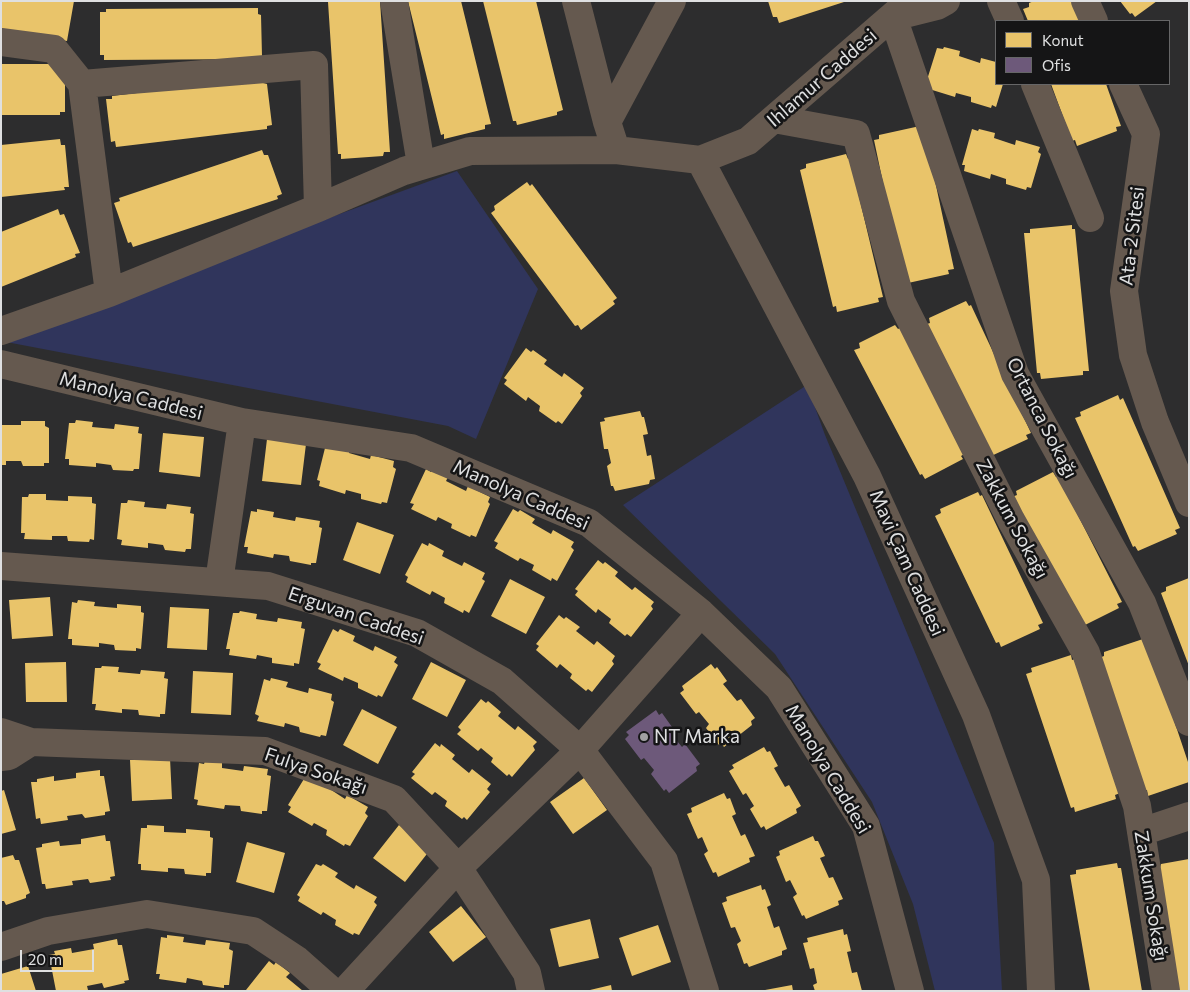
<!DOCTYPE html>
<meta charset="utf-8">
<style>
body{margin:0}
#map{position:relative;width:1190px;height:992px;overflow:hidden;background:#2d2d2e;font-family:Commissioner,sans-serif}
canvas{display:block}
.frame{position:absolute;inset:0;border:2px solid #dfe0e1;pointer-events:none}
.legend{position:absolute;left:995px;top:20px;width:175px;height:65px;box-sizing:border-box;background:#151516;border:1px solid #666667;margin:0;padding:6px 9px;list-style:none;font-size:15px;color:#dfe0e1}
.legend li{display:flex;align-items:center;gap:10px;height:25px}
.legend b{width:25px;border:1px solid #666667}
.scale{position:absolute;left:20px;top:950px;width:74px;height:22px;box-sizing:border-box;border:2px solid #dfe0e1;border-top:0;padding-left:6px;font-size:15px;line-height:18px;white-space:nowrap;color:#dfe0e1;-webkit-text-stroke:4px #151516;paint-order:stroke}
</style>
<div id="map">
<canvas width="1190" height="992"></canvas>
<div class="frame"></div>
<ul class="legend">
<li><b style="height:14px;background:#e9c46a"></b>Konut</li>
<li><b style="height:14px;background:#6d597a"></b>Ofis</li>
</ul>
<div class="scale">20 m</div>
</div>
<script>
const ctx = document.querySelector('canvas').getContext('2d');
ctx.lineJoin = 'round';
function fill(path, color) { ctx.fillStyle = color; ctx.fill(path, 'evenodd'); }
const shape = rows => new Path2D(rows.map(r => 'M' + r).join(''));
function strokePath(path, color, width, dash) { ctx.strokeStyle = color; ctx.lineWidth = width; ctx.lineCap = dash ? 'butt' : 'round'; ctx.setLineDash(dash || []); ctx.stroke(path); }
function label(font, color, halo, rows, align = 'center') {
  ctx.font = font + ' Commissioner,sans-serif'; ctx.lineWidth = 5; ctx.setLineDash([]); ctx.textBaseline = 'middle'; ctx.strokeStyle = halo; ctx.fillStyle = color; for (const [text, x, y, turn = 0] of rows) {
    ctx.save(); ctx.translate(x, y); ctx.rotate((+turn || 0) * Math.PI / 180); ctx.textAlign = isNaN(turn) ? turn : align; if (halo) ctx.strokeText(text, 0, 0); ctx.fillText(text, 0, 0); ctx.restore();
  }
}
fill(shape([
 [457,171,538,289,476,439,448,426,1,341,1,338],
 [807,385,825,435,994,843,1002,991,935,991,913,904,872,802,775,654,623,505]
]), '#30355c');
fill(shape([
 [1,1,74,1,67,41,1,31],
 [334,1,380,1,390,152,384,152,383,156,341,159,341,154,338,154,328,2],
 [408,1,461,1,491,124,485,125,485,129,444,139,444,134,441,135],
 [483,1,536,1,563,110,557,112,557,115,517,125,516,121,513,121],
 [768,1,844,1,844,2,779,23,777,17,773,17],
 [1034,1,1075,1,1082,21,1028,21,1023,9,1029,7,1029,3],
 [1120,1,1157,1,1135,17,1132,13,1130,14],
 [258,8,258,14,261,15,262,56,257,59,104,60,104,55,100,55,100,12,106,12,106,9],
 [944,47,960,51,959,56,980,63,981,58,996,62,996,84,1003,84,996,107,992,105,991,108,971,102,971,97,956,93,955,97,929,89,926,83,937,48,943,49],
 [1,64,61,64,65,70,65,112,60,112,60,115,1,115],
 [262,78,263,83,267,84,272,125,267,126,267,129,116,147,115,141,111,142,106,99,112,99,112,96],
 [1051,84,1106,84,1121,126,1116,127,1117,131,1077,146,1075,140,1072,141],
 [920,126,924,130,954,269,948,270,949,274,908,283,903,278,874,140,879,139,879,135],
 [972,129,978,131,979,129,995,133,994,138,1015,145,1016,140,1040,147,1038,152,1041,154,1031,188,1027,187,1026,190,1006,184,1006,179,991,174,990,179,964,171,965,165,962,165],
 [60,139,61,145,65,145,69,187,64,187,65,190,1,197,1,145],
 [262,150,264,155,268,155,282,194,277,196,278,199,133,247,131,242,128,243,114,203,120,201,119,198],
 [846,154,848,159,850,159,883,297,878,298,879,302,837,312,836,306,833,307,800,170,806,168,806,164],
 [527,182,530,186,532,184,617,298,613,301,615,304,581,330,578,325,575,326,491,213,495,210,494,206],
 [58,209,60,215,64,214,80,253,75,254,76,257,1,287,1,232],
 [1072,225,1072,229,1075,229,1089,371,1083,371,1083,375,1041,379,1040,373,1037,373,1024,233,1030,233,1030,229],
 [966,301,969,306,971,305,1031,433,1026,435,1028,439,989,457,924,325,930,323,929,318],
 [895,325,898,329,900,328,966,453,961,456,963,459,925,479,922,474,920,475,854,350,860,348,859,343],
 [526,348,531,352,533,350,547,360,544,364,562,377,564,373,584,388,580,393,582,396,562,424,558,421,556,423,539,411,540,406,528,397,526,401,504,384,507,380,504,378],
 [1118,395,1120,400,1123,398,1180,528,1175,530,1177,534,1138,551,1135,546,1133,547,1075,418,1081,416,1080,412],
 [640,411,642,417,644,417,648,434,643,435,647,456,651,455,655,479,650,480,649,484,615,491,613,486,611,486,607,466,611,463,608,449,604,449,600,422,605,421,604,418],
 [76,420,93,422,92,427,114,429,115,424,139,427,138,433,142,434,139,469,134,469,133,471,113,470,111,465,96,463,96,467,69,465,69,459,65,459,69,423,75,423],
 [21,421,45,421,45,426,49,428,49,463,44,463,44,466,23,466,21,461,6,461,6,465,1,465,1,425,21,425],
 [163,433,204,437,200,477,159,472],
 [267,439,306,444,301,485,262,481],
 [326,444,350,448,349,453,370,459,371,455,394,461,393,467,396,469,387,503,382,502,381,504,361,499,361,494,346,490,345,494,319,486,320,481,317,480],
 [426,469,431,472,433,469,448,477,446,481,466,491,468,486,490,497,488,502,490,504,476,537,471,535,470,537,451,528,452,524,438,517,436,521,411,509,414,504,410,503],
 [1053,472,1056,477,1058,476,1122,602,1117,604,1119,608,1081,627,1012,497,1017,495,1016,491],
 [978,492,980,496,982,495,1043,623,1038,625,1040,629,1001,647,999,642,996,643,935,516,941,513,940,509],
 [29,494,46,494,46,500,68,501,68,496,92,497,92,503,96,504,94,540,90,539,89,542,68,541,67,536,52,536,52,540,24,539,25,533,21,533,22,497,28,497],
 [128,500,145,502,144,507,166,509,167,504,191,507,190,513,194,514,191,549,186,549,185,552,165,550,163,545,148,543,148,548,121,545,122,540,117,539,121,503,127,503],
 [257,509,274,512,273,517,295,521,296,517,320,521,319,527,322,528,316,563,311,563,311,565,290,561,289,556,274,554,273,558,247,553,248,547,244,547,251,511,257,512],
 [513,509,518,512,520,510,535,519,532,523,551,534,553,530,574,542,571,547,574,550,557,581,552,578,551,581,532,570,534,565,520,558,518,561,495,548,498,543,494,541],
 [357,522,394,535,380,574,343,560],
 [422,543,428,546,429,543,444,551,442,556,462,566,464,562,485,573,482,579,485,581,469,613,464,610,463,613,444,603,445,598,432,591,430,595,406,582,408,577,405,575],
 [598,560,603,564,605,562,618,572,615,576,632,590,635,587,654,602,651,606,653,609,631,637,627,634,625,636,609,623,611,619,598,609,596,613,575,595,578,591,575,589],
 [1189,578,1189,666,1161,593,1166,591,1166,587],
 [510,579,545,597,526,634,491,616],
 [50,597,53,636,12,639,9,600],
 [78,600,95,602,94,606,117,608,117,604,141,606,141,612,144,613,141,649,136,648,136,651,115,650,114,645,99,643,99,647,72,645,72,639,68,639,72,602,77,603],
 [170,607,209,609,207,650,167,648],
 [240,611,257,614,256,619,277,622,278,618,302,622,301,628,305,629,299,664,294,663,294,666,272,663,272,658,257,655,256,659,229,655,230,649,226,649,233,613,239,613],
 [559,615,564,619,566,617,580,627,576,631,594,645,597,641,615,656,612,661,614,664,592,692,588,689,586,691,570,678,572,674,560,664,557,668,536,650,539,646,536,644],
 [333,629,338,632,340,629,355,636,353,641,373,651,375,646,397,657,394,662,398,665,382,697,378,695,377,697,358,688,358,683,344,677,343,681,318,669,321,664,317,662],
 [1143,639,1148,643,1189,765,1189,782,1148,796,1147,790,1144,791,1099,658,1104,656,1104,652],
 [1071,655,1072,660,1075,659,1120,793,1115,795,1116,799,1075,812,1074,807,1071,808,1026,674,1032,672,1031,668],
 [66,662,67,702,26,702,25,663],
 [431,662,466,680,447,717,412,699],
 [711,664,715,669,717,667,727,681,723,684,737,701,741,699,755,718,751,721,752,725,724,747,721,743,719,745,706,728,709,724,699,712,696,714,680,693,684,690,682,686],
 [102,666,119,667,118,672,140,674,141,670,165,672,164,678,168,679,165,714,160,714,160,717,139,715,138,710,122,709,122,713,95,710,96,704,92,704,95,668,101,668],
 [193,671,233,673,231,715,191,713],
 [271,678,288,682,286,687,308,693,309,688,332,694,331,700,334,702,326,736,321,735,320,737,300,732,299,727,285,723,284,727,257,721,259,716,255,714,264,679,270,681],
 [481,699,486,703,488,701,501,712,498,716,515,730,518,726,537,742,533,746,535,750,512,777,509,774,507,776,491,762,493,758,481,748,478,751,457,734,461,730,458,727],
 [362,709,397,727,378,764,343,745],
 [435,743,440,747,441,744,455,755,452,759,469,773,472,769,491,784,487,789,490,792,467,820,464,817,462,819,445,806,447,801,435,792,432,795,411,778,415,774,412,772],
 [764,747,767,752,770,751,778,766,774,768,785,787,789,785,801,806,796,809,797,813,766,830,764,826,761,828,750,809,754,806,746,793,743,795,729,771,734,768,732,765],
 [170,758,172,799,132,801,130,760],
 [205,761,222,763,222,768,243,771,244,766,268,769,267,775,271,776,267,811,262,811,262,814,241,811,240,806,225,805,224,809,197,805,198,800,194,799,199,763,204,764],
 [100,770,100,776,104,776,110,811,105,812,105,815,85,818,82,814,67,816,68,820,41,824,40,818,36,819,31,782,37,782,37,779,54,776,54,781,76,778,76,773],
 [307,774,345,799,347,795,368,807,365,813,368,816,350,846,345,844,344,846,326,835,327,830,314,823,312,826,288,812,291,807,288,805],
 [584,778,607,810,573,834,550,802],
 [4,790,16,830,1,834,1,791],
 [724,793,727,799,730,798,736,814,732,816,741,836,745,834,755,856,749,858,750,862,718,877,716,872,713,873,704,854,708,851,702,837,698,839,687,814,692,812,691,808],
 [147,825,164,826,164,832,186,833,186,829,210,831,210,837,213,838,211,873,206,873,206,876,185,874,184,869,168,868,168,872,141,870,141,864,138,864,141,828,147,828],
 [399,825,430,850,405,882,373,858],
 [105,835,106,841,110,841,115,876,110,877,111,880,90,883,88,879,72,881,73,885,46,889,45,884,42,884,36,848,42,847,42,844,59,841,60,846,81,844,81,839],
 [813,836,815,841,818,841,825,856,820,858,829,878,833,877,843,899,838,901,839,905,806,919,804,915,802,916,793,897,797,894,790,880,786,882,776,857,780,855,779,851],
 [247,842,285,853,274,893,236,882],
 [13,855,15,860,19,860,30,893,26,895,26,898,6,905,4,901,1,901,1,858],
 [1189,859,1189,991,1175,991,1160,868,1161,864],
 [1117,863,1118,868,1121,868,1142,991,1090,991,1070,875,1076,874,1076,870],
 [316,864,321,866,323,864,338,873,335,877,354,889,356,885,377,897,374,902,377,905,359,935,354,933,353,935,335,925,336,920,323,912,321,915,298,901,300,897,297,895],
 [761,885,762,890,765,889,771,905,767,907,774,928,779,926,787,949,782,951,782,955,749,967,747,963,744,964,737,944,741,941,735,927,731,928,722,903,727,901,726,897],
 [461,906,486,937,453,962,429,932],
 [590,919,599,958,559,967,550,929],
 [658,925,671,962,632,976,619,938],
 [843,929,844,935,847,934,851,951,847,952,852,973,857,972,862,991,815,991,813,985,817,983,814,968,810,969,803,943,808,942,807,938],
 [167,935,184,937,183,942,205,945,206,940,230,943,229,949,233,951,229,985,224,985,224,988,203,985,202,981,187,978,186,983,159,979,160,974,156,974,161,937,167,938],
 [117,939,118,945,122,945,129,980,124,981,125,983,104,988,102,983,87,986,88,990,86,991,56,991,49,955,55,954,54,951,71,948,72,953,94,949,93,944],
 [269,961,274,965,276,962,290,973,286,977,303,991,246,990],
 [28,966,36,991,1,991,1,974],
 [611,985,612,991,590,991,590,990],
 [792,985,793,991,765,991,765,990]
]), '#e9c46a');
fill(shape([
 [656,710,659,715,662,713,672,727,668,730,682,747,685,744,700,764,696,767,697,771,669,793,666,789,664,791,651,774,654,770,644,758,641,760,625,739,629,735,626,732]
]), '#6d597a');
strokePath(shape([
 [394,1,421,165],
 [576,1,607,122,616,150],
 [1001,1,1010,21],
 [1085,1,1094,21],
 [893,17,1015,374,1142,603,1189,722],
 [893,17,937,6,946,1],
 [1,42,54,49,82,84],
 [1035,84,1090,218],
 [1123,84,1146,134,1124,291,1133,355,1155,422,1189,503],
 [774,119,856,134,901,301,1011,520,1086,653,1137,806,1166,991],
 [607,122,672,1],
 [700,160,867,476,976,715,1036,880,1041,991],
 [109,293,82,84,314,65,318,208],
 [1,331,109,293,318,208,404,171,470,151,616,150,700,160,748,141,910,1],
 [1,364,242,422,411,448,589,523,701,613,779,688,866,826,910,991],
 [1,566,268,586,417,633,502,681,580,750,664,861,705,991],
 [219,582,242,422],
 [1,732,31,742,265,751,394,799,458,868,527,973,531,991],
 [1,757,9,756,31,742],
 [1141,832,1189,816],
 [1,947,48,931,147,914,253,931,297,960,332,991],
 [345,991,458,868,580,750,701,613]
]), '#65594f', 28);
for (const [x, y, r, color] of [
 [644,737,5,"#a1a1a2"]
]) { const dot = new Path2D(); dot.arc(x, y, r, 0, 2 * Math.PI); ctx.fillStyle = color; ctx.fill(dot); strokePath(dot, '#151516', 2); }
label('19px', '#dfe0e1', '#151516', [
 ["Ihlamur Caddesi",822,78,-41],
 ["Ata-2 Sitesi",1132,236,-83],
 ["Manolya Caddesi",131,396,14],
 ["Ortanca Sokağı",1042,418,63],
 ["Manolya Caddesi",521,495,24],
 ["Zakkum Sokağı",1012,519,62],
 ["Mavi Çam Caddesi",907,563,66],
 ["Erguvan Caddesi",356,616,19],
 ["Manolya Caddesi",828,769,59],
 ["Fulya Sokağı",316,771,19],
 ["Zakkum Sokağı",1151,896,81]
]);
label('19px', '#dfe0e1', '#151516', [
 ["NT Marka",654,737]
], 'left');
</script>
